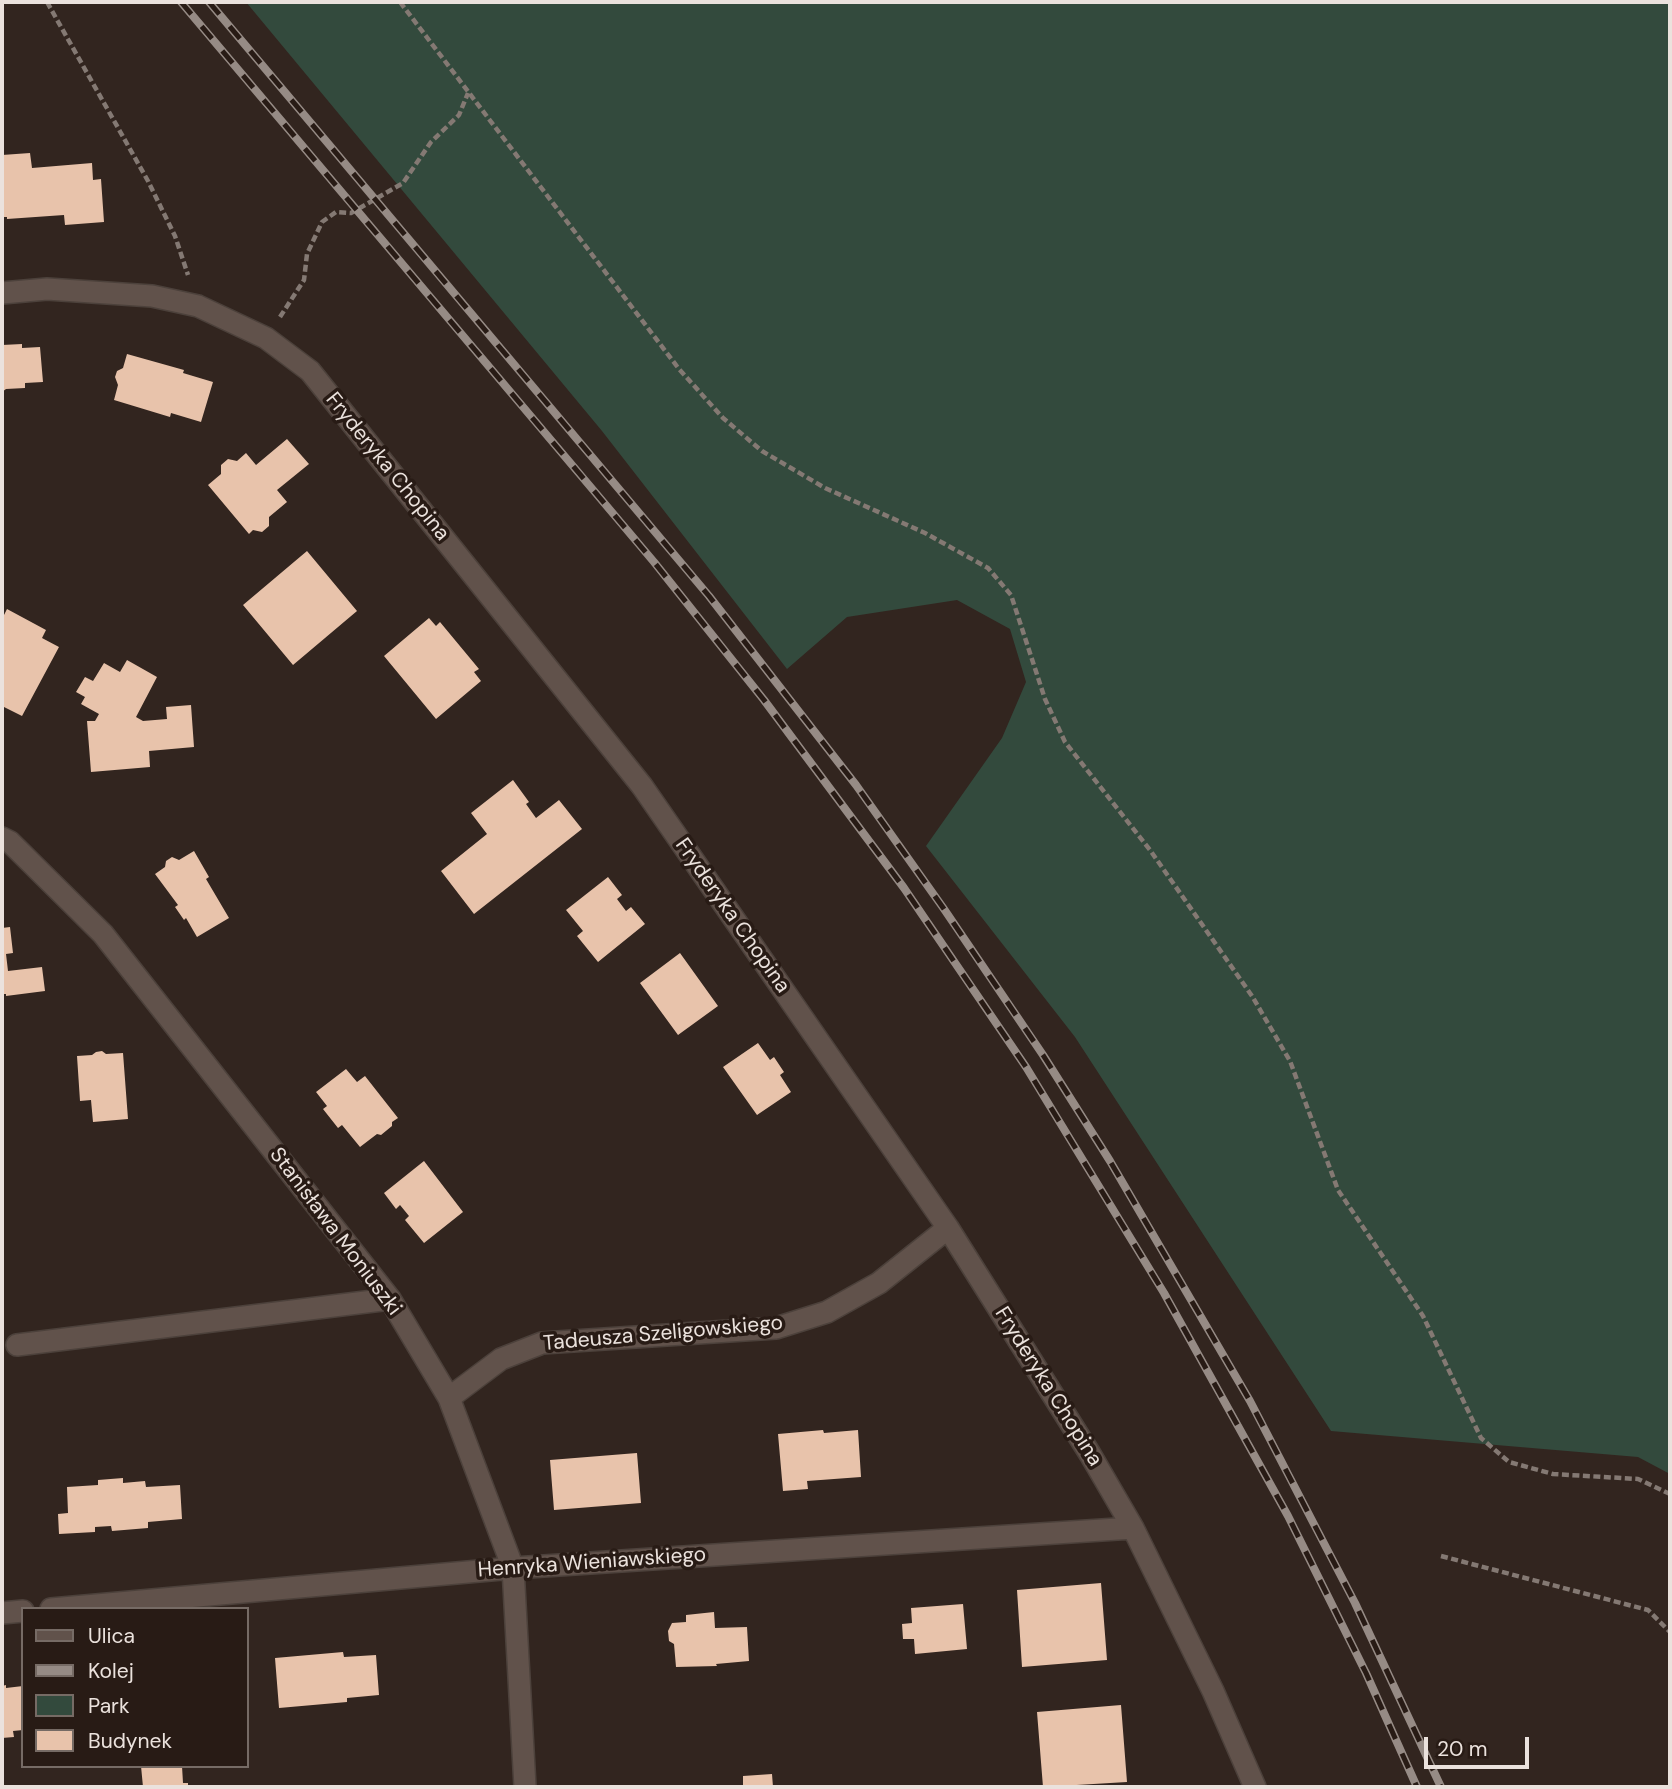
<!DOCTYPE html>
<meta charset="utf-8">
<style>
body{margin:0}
#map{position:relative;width:1672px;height:1789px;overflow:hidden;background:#32251f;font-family:"DM Sans",sans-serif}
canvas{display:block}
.frame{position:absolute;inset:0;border:4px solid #ebe2dd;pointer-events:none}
.legend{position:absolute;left:21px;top:1607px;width:228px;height:161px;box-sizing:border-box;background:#281b15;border:2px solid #766b65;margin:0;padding:9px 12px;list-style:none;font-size:21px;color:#ebe2dd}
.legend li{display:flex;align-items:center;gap:14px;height:35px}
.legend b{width:35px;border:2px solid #766b65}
.scale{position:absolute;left:1424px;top:1737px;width:105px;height:32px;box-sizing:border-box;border:4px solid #ebe2dd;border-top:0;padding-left:9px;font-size:21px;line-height:24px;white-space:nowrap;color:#ebe2dd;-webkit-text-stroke:5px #281b15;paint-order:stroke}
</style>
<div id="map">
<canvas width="1672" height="1789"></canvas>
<div class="frame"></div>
<ul class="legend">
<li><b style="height:9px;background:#61524b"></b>Ulica</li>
<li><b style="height:9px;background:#968b85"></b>Kolej</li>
<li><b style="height:19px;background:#334a3d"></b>Park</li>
<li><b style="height:19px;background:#e8c3ab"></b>Budynek</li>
</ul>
<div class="scale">20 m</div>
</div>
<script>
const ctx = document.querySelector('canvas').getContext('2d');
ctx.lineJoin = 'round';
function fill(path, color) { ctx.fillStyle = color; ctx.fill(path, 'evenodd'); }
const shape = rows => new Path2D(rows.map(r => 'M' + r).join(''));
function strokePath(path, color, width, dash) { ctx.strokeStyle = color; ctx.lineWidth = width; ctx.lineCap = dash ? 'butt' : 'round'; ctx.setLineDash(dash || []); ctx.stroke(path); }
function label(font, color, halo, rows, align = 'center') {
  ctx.font = font + ' "DM Sans",sans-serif'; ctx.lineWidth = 7; ctx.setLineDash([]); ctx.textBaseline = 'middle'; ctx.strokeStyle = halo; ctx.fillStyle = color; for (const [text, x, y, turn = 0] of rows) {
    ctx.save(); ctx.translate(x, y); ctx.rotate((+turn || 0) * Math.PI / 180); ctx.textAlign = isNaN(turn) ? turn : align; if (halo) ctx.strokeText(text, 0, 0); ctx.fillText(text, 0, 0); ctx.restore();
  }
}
fill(shape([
 [246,2,1670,2,1670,1474,1638,1457,1331,1431,1075,1037,926,846,1002,738,1026,682,1010,629,957,600,847,617,787,669,602,431]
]), '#334a3d');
fill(shape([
 [30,153,32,168,92,163,93,180,101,179,104,222,65,225,64,215,7,219,7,217,2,217,2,155],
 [22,344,22,348,40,347,43,382,25,383,25,388,6,389,2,392,2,345],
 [127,354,184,370,183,373,213,382,201,422,171,413,170,417,114,400,118,385,115,377,117,371,123,368],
 [287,439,309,464,277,490,287,502,269,517,269,526,262,532,253,530,249,534,208,485,221,474,221,465,228,459,237,461,246,453,256,465],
 [307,551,357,611,293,665,243,605],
 [7,609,46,630,42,638,59,647,22,716,2,706,2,619],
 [429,618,436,626,440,622,479,669,474,672,481,681,436,719,384,656],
 [127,660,157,677,136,717,143,721,167,719,166,707,191,705,194,747,149,751,150,767,91,772,87,721,95,721,99,714,81,704,85,697,76,692,85,677,93,681,104,663,120,672],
 [513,780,529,802,526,804,536,818,559,800,582,829,474,914,441,871,487,834,471,813],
 [194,851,209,877,206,879,229,918,197,937,186,918,184,920,175,907,178,905,155,874,165,867,166,861,172,857,179,860],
 [608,877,622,895,617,899,626,911,631,907,645,924,598,962,577,936,583,931,566,910],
 [10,927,13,953,6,954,8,971,42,967,45,991,6,996,6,994,2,994,2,928],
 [680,953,718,1006,678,1035,640,983],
 [758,1043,770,1060,774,1057,784,1072,780,1075,791,1092,757,1115,723,1067],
 [102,1051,106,1054,123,1053,128,1119,93,1122,91,1100,80,1101,77,1056,92,1055,96,1052],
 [346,1069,357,1082,365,1076,398,1118,392,1122,392,1126,381,1135,377,1134,360,1147,342,1125,338,1128,323,1109,327,1106,316,1092],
 [424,1161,463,1212,424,1243,405,1220,409,1216,400,1205,396,1209,384,1193],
 [823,1430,824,1433,858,1430,861,1477,807,1481,808,1489,783,1491,778,1434],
 [637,1453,641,1503,554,1510,550,1460],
 [123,1478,123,1483,145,1481,146,1487,180,1485,182,1519,148,1522,148,1528,112,1531,111,1526,95,1527,95,1532,59,1534,58,1514,68,1513,67,1487,98,1485,98,1480],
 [1101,1583,1107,1660,1022,1667,1017,1590],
 [963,1604,967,1649,915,1654,914,1639,903,1639,902,1624,912,1623,911,1608],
 [714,1612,715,1628,747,1627,749,1661,716,1664,717,1666,676,1667,674,1644,669,1641,668,1631,672,1623,686,1622,686,1615],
 [343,1652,344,1657,376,1655,379,1695,347,1698,347,1702,279,1708,275,1658],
 [6,1685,6,1688,23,1686,23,1730,13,1731,14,1737,2,1738,2,1686],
 [1121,1705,1127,1782,1043,1787,1037,1712],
 [141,1766,182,1766,183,1783,188,1783,188,1787,143,1787],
 [772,1774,773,1787,743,1787,743,1776]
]), '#e8c3ab');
const street = shape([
 [2,293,47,289,152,296,198,306,266,338,310,371,642,786,948,1228,1090,1454,1133,1528,1213,1691,1255,1787],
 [2,838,10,842,103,934,390,1299,449,1398,513,1568,525,1787],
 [17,1345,390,1299],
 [449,1398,501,1359,542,1343,776,1328,827,1312,879,1283,948,1228],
 [51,1609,513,1568,1133,1528],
 [2,1613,23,1611]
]);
strokePath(street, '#4c413b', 24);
strokePath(shape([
 [47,2,148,181,175,236,188,275],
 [400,2,679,369,723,418,762,451,825,488,925,533,988,568,1011,595,1045,699,1065,742,1150,850,1252,996,1290,1061,1338,1190,1423,1316,1481,1438,1509,1462,1553,1474,1638,1479,1670,1494],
 [280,317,304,280,307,254,322,222,336,212,351,213,403,183,431,142,459,115,468,93],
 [1441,1556,1648,1610,1670,1632]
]), '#847973', 4.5, [7, 3.5]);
strokePath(street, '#61524b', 21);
const rail = shape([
 [181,2,654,562,764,700,904,888,1026,1067,1164,1293,1288,1516,1366,1673,1417,1787],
 [209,2,709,596,856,785,944,909,1043,1055,1110,1161,1250,1401,1355,1603,1441,1787]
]);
strokePath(rail, '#968b85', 8);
strokePath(rail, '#281b15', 5, [16]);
label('21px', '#ebe2dd', '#281b15', [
 ["Fryderyka Chopina",387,467,51],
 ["Fryderyka Chopina",732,916,55],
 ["Stanisława Moniuszki",335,1232,53],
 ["Tadeusza Szeligowskiego",663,1334,-5],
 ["Fryderyka Chopina",1048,1387,58],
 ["Henryka Wieniawskiego",592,1563,-4]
]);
</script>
